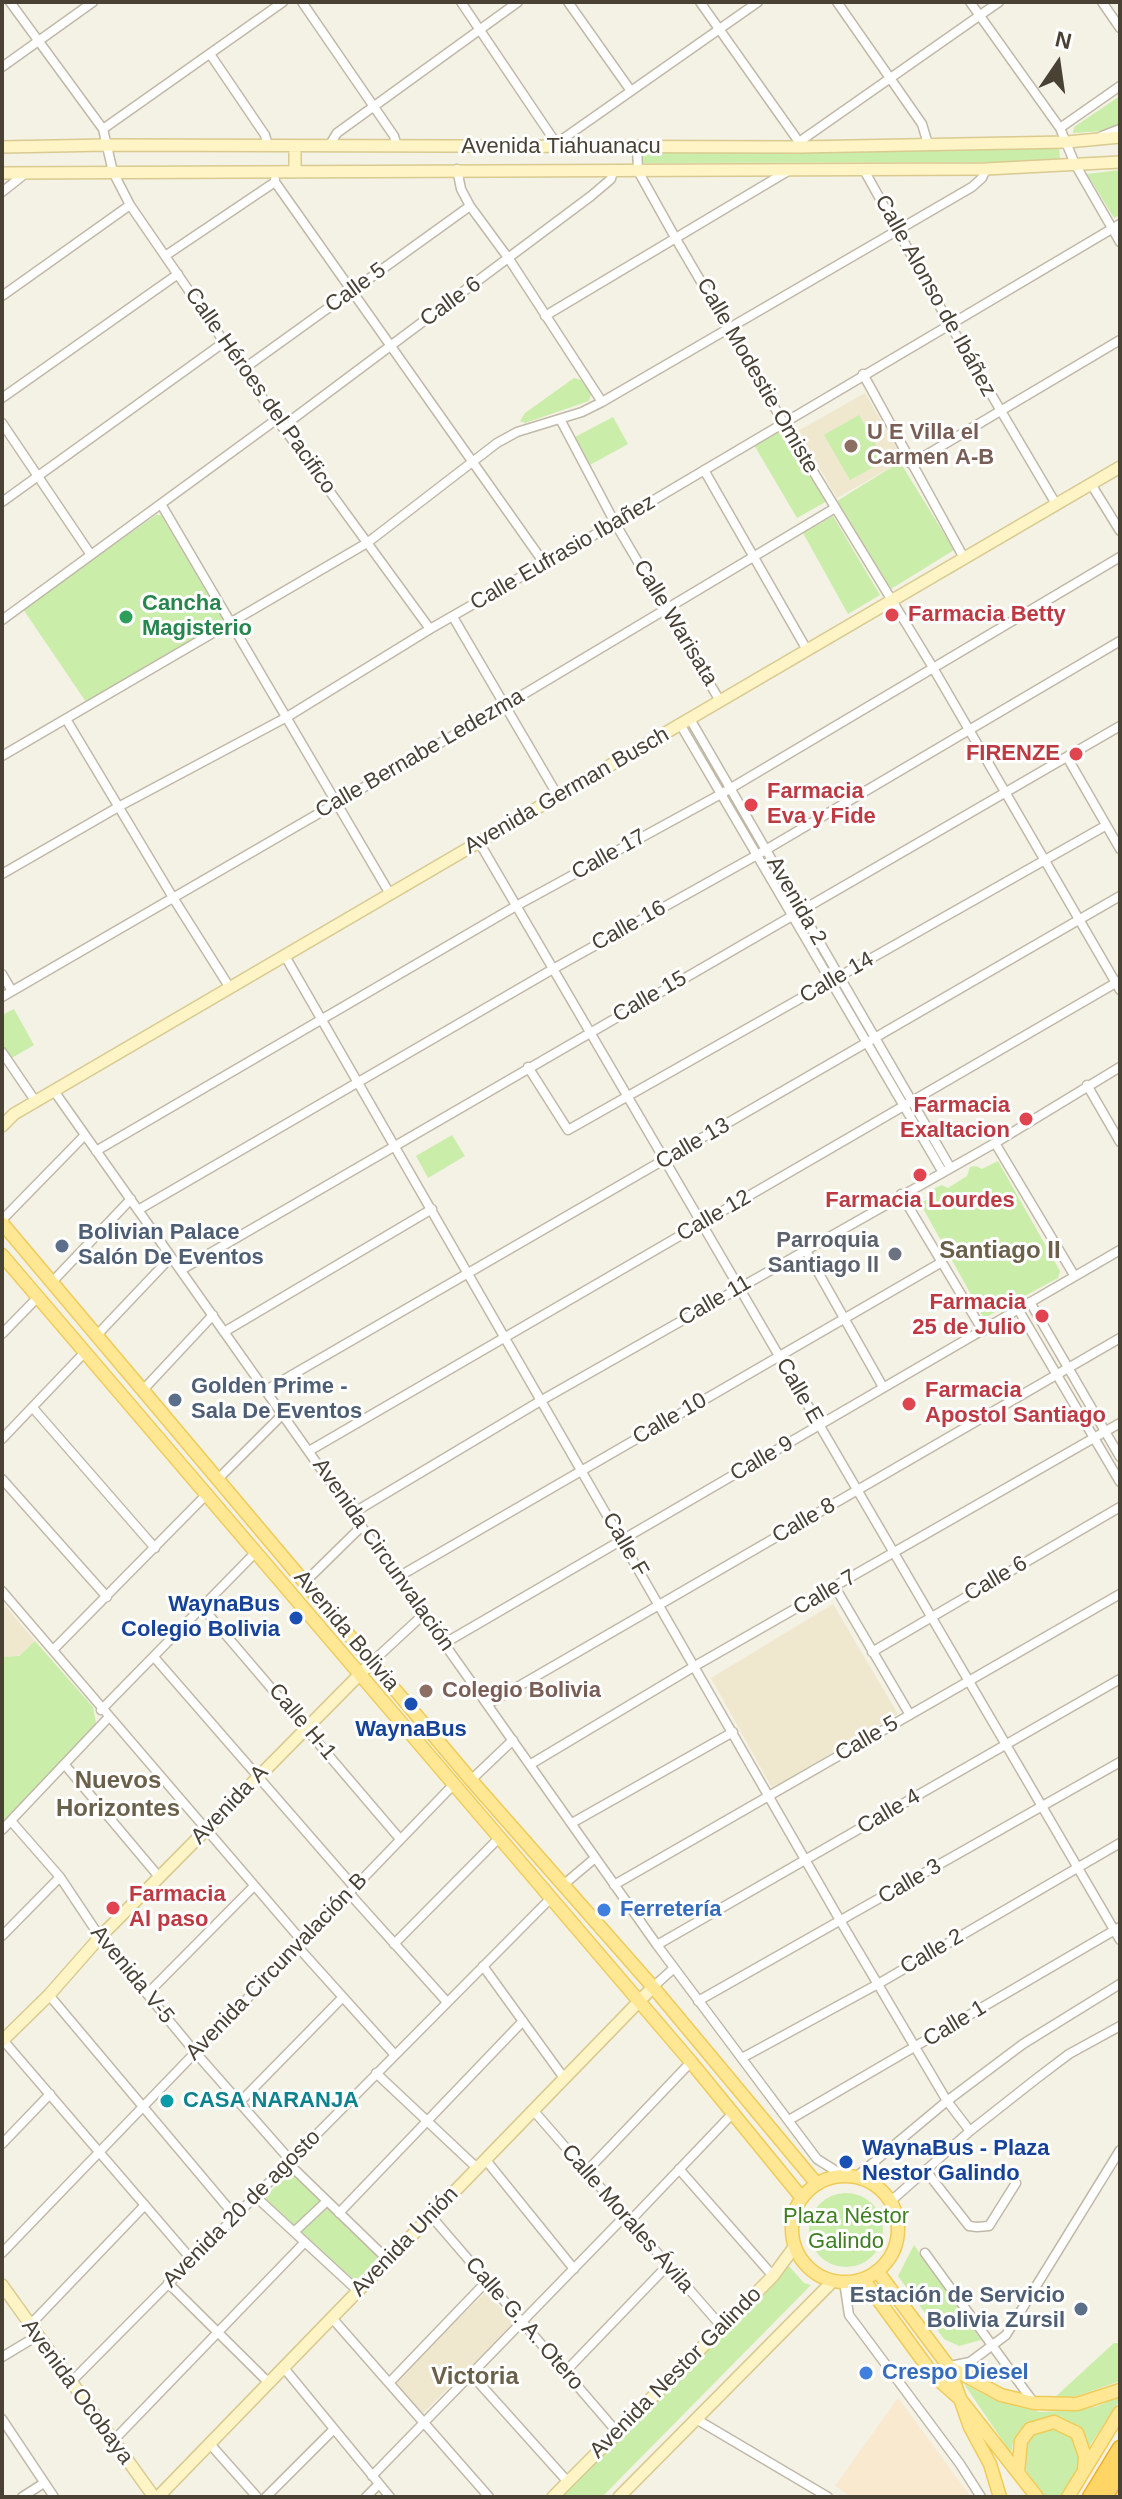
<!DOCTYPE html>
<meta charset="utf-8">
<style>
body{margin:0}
#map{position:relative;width:1122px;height:2499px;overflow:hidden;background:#f4f1e5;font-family:Arial,sans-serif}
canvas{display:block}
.frame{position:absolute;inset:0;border:4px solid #484134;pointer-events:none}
.north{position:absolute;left:1018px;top:24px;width:80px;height:80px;-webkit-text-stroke:6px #fff;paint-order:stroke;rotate:13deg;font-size:22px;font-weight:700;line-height:32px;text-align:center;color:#484134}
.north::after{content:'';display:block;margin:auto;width:28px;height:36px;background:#484134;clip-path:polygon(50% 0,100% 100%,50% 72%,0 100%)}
</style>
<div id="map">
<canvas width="1122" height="2499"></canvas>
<div class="frame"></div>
<div class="north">N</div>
</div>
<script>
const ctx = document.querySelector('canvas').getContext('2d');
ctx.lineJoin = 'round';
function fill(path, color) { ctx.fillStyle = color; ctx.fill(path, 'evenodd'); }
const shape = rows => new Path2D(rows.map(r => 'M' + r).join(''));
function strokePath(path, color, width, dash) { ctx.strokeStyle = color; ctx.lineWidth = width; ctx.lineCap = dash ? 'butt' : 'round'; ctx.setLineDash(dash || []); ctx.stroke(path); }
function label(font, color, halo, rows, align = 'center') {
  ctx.font = font + ' Arial,sans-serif'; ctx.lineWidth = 6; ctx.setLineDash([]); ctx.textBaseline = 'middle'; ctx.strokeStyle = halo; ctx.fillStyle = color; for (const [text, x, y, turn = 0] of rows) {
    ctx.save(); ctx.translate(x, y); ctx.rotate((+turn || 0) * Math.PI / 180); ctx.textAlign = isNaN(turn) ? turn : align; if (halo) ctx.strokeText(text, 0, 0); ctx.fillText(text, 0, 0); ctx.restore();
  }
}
fill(shape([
 [898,2398,971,2497,852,2497,835,2486]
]), '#f9e9ce');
fill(shape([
 [865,393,904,460,837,498,798,431],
 [2,1602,35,1641,18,1656,2,1657],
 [833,1604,898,1714,772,1788,711,1678],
 [485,2293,515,2323,423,2413,393,2382]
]), '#efe8ce');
fill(shape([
 [1120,96,1120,130,1073,133,1074,127],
 [1059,148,1060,159,1011,162,643,163,642,152],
 [1120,170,1120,215,1114,218,1087,174],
 [574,378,581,380,591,394,589,401,525,423,520,421,525,413],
 [859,415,885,461,850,480,824,435],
 [613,417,628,444,590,465,575,437],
 [783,428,827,501,797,518,754,445],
 [900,462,954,550,891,589,837,501],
 [156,515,161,515,222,618,222,624,86,702,23,609],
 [833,516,880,595,848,614,803,533],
 [14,1009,34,1045,10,1059,2,1044,2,1015],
 [452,1135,465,1156,428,1178,416,1156],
 [998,1161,1060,1271,1058,1278,988,1316,983,1316,920,1203,932,1197,935,1188,942,1185,948,1188,967,1176,970,1167,976,1166,982,1169],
 [35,1641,93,1707,96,1722,94,1730,2,1826,2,1657,19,1656],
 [289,2171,380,2255,359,2279,353,2279,265,2198],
 '809 2230a37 37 0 1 1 74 0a37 37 0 1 1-74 0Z',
 [914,2245,981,2340,959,2346,944,2339,898,2276],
 [787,2264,804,2283,811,2285,602,2497,557,2497],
 [1114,2343,1120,2343,1120,2381,1077,2396,1053,2399],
 [964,2384,999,2402,1040,2412,1080,2410,1098,2406,1120,2396,1120,2400,1088,2448,1076,2425,1052,2416,1030,2422,1021,2429,1014,2438,1011,2453],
 [1053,2427,1071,2434,1079,2448,1077,2470,1062,2497,1046,2497,1027,2472,1022,2455,1023,2448,1034,2433]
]), '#cbedaa');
const street = shape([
 [10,2,103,129,113,172,130,205,277,419,430,629],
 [302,2,394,136,397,146],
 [461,2,558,146],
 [568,2,631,91],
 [700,2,799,142,799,146],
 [837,2,922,124,928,144],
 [970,2,1060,128,1075,164,1120,242],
 [1102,2,1120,28],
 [210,54,265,135,268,146],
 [2,67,93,2],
 [1060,128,1120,86],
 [103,129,283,2],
 [1102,136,1120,129],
 [799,142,999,2],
 [557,143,758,2],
 [329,146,337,133,518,2],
 [637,147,638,171,676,239,783,422,932,666,1120,990],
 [457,169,461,189,470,206,509,259,602,402],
 [864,170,949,323,1056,504],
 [275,182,544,563],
 [2,192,26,173],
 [165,256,275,182,275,180],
 [2,296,130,205],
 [545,316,788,171],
 [242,370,470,206],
 [863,374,964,558],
 [2,398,178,274],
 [560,419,615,523,720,701],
 [2,423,91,555],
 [282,427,591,196,611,179,613,171],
 [911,464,1120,340],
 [704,470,807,650],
 [1091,484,1120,531],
 [2,502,223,343],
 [161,504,390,894],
 [453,617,558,796],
 [2,620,277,419],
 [66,719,172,896,230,988],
 [690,719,950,1167],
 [680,724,942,1171],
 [2,756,367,543,497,443,517,432,582,412,602,402,972,187,982,178,986,169],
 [1067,757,1120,849],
 [479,842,1120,1940],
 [2,874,120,806,287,717,430,629,615,523,1120,224],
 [285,956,841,1922,947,2101,970,2131],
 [2,974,12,991],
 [2,997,504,706,835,508],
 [2,1052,36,1102],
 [528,1067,568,1130,1105,826],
 [1087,1085,1120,1142],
 [54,1091,657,1945,817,2159,844,2176],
 [995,1143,1074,1275],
 [96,1151,516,906,721,794,1120,557],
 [901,1194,983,1331],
 [138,1210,553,969,757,855,1120,641],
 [2,1220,85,1135],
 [805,1249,883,1387],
 [181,1270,1120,726],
 [53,1281,131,1199],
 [1030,1302,1120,1457],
 [1018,1309,1120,1482],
 [224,1332,432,1209],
 [2,1334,38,1297],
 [98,1334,171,1257],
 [143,1390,213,1315],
 [266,1390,1120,896],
 [33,1408,155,1548],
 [2,1439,85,1352],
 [309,1451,1119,981],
 [2,1479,107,1597],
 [218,1479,283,1414],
 [353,1513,542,1400,995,1143,1120,1067],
 [398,1577,942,1262],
 [305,1582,362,1526],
 [835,1587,910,1715],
 [2,1591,302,1941],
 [202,1607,400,1839],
 [445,1643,1120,1250],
 [53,1650,207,1494],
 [872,1652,1120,1507],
 [154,1657,354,1887],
 [372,1662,424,1614],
 [488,1704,1120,1338],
 [101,1710,256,1552],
 [531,1764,695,1666,1120,1423],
 [65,1765,160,1878],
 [471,1780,513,1740],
 [11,1821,60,1877,100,1937,195,2052,290,2160],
 [572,1823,733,1732],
 [2,1830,108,1718],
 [614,1885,1120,1594],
 [562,1886,595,1858],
 [349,1893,447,2002],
 [2,1936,60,1877],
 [394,1944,499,1838],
 [657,1945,1120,1679],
 [297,1946,395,2055],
 [483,1966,564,2078],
 [653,1987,674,1968],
 [147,1994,254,1886],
 [49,1995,235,2216],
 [698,2001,1120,1762],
 [3,2040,192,2260],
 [742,2058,878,1984,1120,1843],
 [376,2073,477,2168],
 [239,2103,343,1997],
 [533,2110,722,2327],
 [789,2120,1120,1927],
 [2,2144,50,2094],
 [485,2159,574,2269],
 [288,2163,388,2260],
 [679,2169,773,2276],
 [926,2171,969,2226,977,2227,989,2226,1016,2183],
 [586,2172,691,2062],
 [856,2177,947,2101,1023,2044,1120,1984],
 [255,2196,358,2291],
 [891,2201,970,2131,1036,2079,1069,2054,1120,2026],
 [339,2213,523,2021],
 [431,2216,617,2432],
 [630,2221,733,2113],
 [294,2232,327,2201],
 [2,2253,454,1784],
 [925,2253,1034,2403],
 [844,2282,849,2315,960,2464,981,2497],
 [168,2283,269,2383],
 [332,2318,489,2497],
 [30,2325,145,2205],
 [2,2357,37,2336],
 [950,2366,970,2362,1006,2335,1120,2150],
 [284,2368,390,2497],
 [565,2372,667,2266],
 [471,2374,568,2482],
 [70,2383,550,1899],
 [389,2383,487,2281],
 [2,2419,54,2497],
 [696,2419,828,2497],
 [112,2442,305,2242],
 [210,2444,257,2497],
 [372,2476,625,2216],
 [22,2497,44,2483],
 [266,2497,334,2429],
 [366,2497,379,2484]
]);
const secondary = shape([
 [2,147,106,145,799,147,1067,142,1120,137],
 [295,172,295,146],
 [2,173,986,169,1120,162],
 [2,1126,14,1114,1120,467],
 [2,2041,49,1995,100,1937,372,1662],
 [2,2285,154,2497],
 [158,2497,653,1987],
 [553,2497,773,2276,795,2246],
 [619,2497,833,2281]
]);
const primary = shape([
 [2,1223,471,1780,653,1987,817,2184],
 [2,1255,691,2062,802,2198],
 '792 2229a53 53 0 1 1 106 0a53 53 0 1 1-106 0Z',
 [878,2272,949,2367,970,2427,990,2464,1000,2497],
 [863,2279,934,2376,960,2399,1037,2497],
 [949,2367,1001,2395,1034,2403,1077,2404,1120,2390],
 [1018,2473,1021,2441,1030,2429,1054,2422,1077,2433,1085,2456,1084,2471],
 [1068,2497,1120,2412]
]);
const highway = shape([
 [1090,2497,1120,2448],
 [1105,2497,1120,2472]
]);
strokePath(street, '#c1b9a7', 11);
strokePath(secondary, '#d8ca90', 14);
strokePath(primary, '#efcb58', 15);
strokePath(highway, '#edb027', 17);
strokePath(street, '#fff', 8);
strokePath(secondary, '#fff4c5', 11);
strokePath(primary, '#ffe794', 12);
strokePath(highway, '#ffd566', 14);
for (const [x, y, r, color] of [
 [851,446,8,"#8d6e63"],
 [892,615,8,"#e0444e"],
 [126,617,8,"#2e9e5b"],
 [1076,754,8,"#e0444e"],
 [751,805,8,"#e0444e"],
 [1026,1119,8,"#e0444e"],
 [920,1175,8,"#e0444e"],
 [62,1246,8,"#5c6f8a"],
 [895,1254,8,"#6b7280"],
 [1042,1316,8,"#e0444e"],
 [175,1400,8,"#5c6f8a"],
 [909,1404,8,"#e0444e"],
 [296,1618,8,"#1a4fb4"],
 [426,1691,8,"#8d6e63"],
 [411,1704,8,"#1a4fb4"],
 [113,1908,8,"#e0444e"],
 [604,1910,8,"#3f7fe0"],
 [167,2101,8,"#0f9aa8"],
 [846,2162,8,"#1a4fb4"],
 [1081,2309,8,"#5c6f8a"],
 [866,2373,8,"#3f7fe0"]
]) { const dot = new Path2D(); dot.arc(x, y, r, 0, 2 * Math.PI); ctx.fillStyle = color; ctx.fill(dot); strokePath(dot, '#fff', 3); }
label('22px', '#484134', '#fff', [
 ["Avenida Tiahuanacu",561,147],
 ["Calle 5",356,288,-36],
 ["Calle Alonso de Ibáñez",935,296,61],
 ["Calle 6",451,302,-36],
 ["Calle Modestie Omiste",757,376,60],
 ["Calle Héroes del Pacifico",260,391,55],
 ["Calle Eufrasio Ibañez",563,553,-30],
 ["Calle Warisata",675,623,59],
 ["Calle Bernabe Ledezma",420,754,-30],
 ["Avenida German Busch",567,791,-30],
 ["Calle 17",609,855,-29],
 ["Avenida 2",796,901,60],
 ["Calle 16",629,926,-29],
 ["Calle 14",837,978,-30],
 ["Calle 15",650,997,-30],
 ["Calle 13",693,1144,-30],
 ["Calle 12",714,1216,-30],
 ["Calle 11",715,1301,-30],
 ["Calle E",799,1391,60],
 ["Calle 10",670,1419,-30],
 ["Calle 9",762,1459,-30],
 ["Calle 8",804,1521,-30],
 ["Calle F",625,1545,60],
 ["Avenida Circunvalación",383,1555,55],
 ["Calle 6",996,1579,-30],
 ["Calle 7",825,1593,-30],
 ["Avenida Bolivia",346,1631,50],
 ["Calle H-1",302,1722,50],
 ["Calle 5",867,1739,-30],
 ["Avenida A",230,1805,-46],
 ["Calle 4",889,1812,-30],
 ["Calle 3",910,1882,-30],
 ["Calle 2",932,1952,-30],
 ["Avenida Circunvalación B",277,1967,-46],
 ["Avenida V-5",132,1975,51],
 ["Calle 1",955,2024,-31],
 ["Avenida 20 de agosto",242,2209,-45],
 ["Calle Morales Ávila",627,2219,49],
 ["Avenida Unión",405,2242,-46],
 ["Calle G. A. Otero",524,2324,49],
 ["Avenida Nestor Galindo",676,2373,-45],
 ["Avenida Ocobaya",77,2392,54]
]);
label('bold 22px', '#785e54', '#fff', [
 ["U E Villa el",867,433],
 ["Carmen A-B",867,458],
 ["Colegio Bolivia",442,1691]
], 'left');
label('bold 22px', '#27864d', '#fff', [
 ["Cancha",142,604],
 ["Magisterio",142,629]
], 'left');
label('bold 22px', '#be3a42', '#fff', [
 ["Farmacia Betty",908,615],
 ["FIRENZE",1060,754,"right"],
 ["Farmacia",767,792],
 ["Eva y Fide",767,817],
 ["Farmacia",1010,1106,"right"],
 ["Exaltacion",1010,1131,"right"],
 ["Farmacia Lourdes",920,1201,"center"],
 ["Farmacia",1026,1303,"right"],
 ["25 de Julio",1026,1328,"right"],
 ["Farmacia",925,1391],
 ["Apostol Santiago",925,1416],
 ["Farmacia",129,1895],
 ["Al paso",129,1920]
], 'left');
label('bold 22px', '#4e5e75', '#fff', [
 ["Bolivian Palace",78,1233],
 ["Salón De Eventos",78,1258],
 ["Golden Prime -",191,1387],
 ["Sala De Eventos",191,1412],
 ["Estación de Servicio",1065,2296,"right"],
 ["Bolivia Zursil",1065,2321,"right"]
], 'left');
label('bold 22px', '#5b616d', '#fff', [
 ["Parroquia",879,1241],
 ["Santiago ll",879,1266]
], 'right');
label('bold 22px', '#164399', '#fff', [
 ["WaynaBus",280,1605],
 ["Colegio Bolivia",280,1630],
 ["WaynaBus",411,1730,"center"],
 ["WaynaBus - Plaza",862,2149,"left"],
 ["Nestor Galindo",862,2174,"left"]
], 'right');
label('bold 22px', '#366cbe', '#fff', [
 ["Ferretería",620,1910],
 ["Crespo Diesel",882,2373]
], 'left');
label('bold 22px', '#0d838f', '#fff', [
 ["CASA NARANJA",183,2101]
], 'left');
label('22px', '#3f7f21', '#fff', [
 ["Plaza Néstor",846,2217],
 ["Galindo",846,2242]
]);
label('bold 24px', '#6b604a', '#fff', [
 ["Santiago II",1000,1251],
 ["Nuevos",118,1781],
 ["Horizontes",118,1809],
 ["Victoria",475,2377]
]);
</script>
